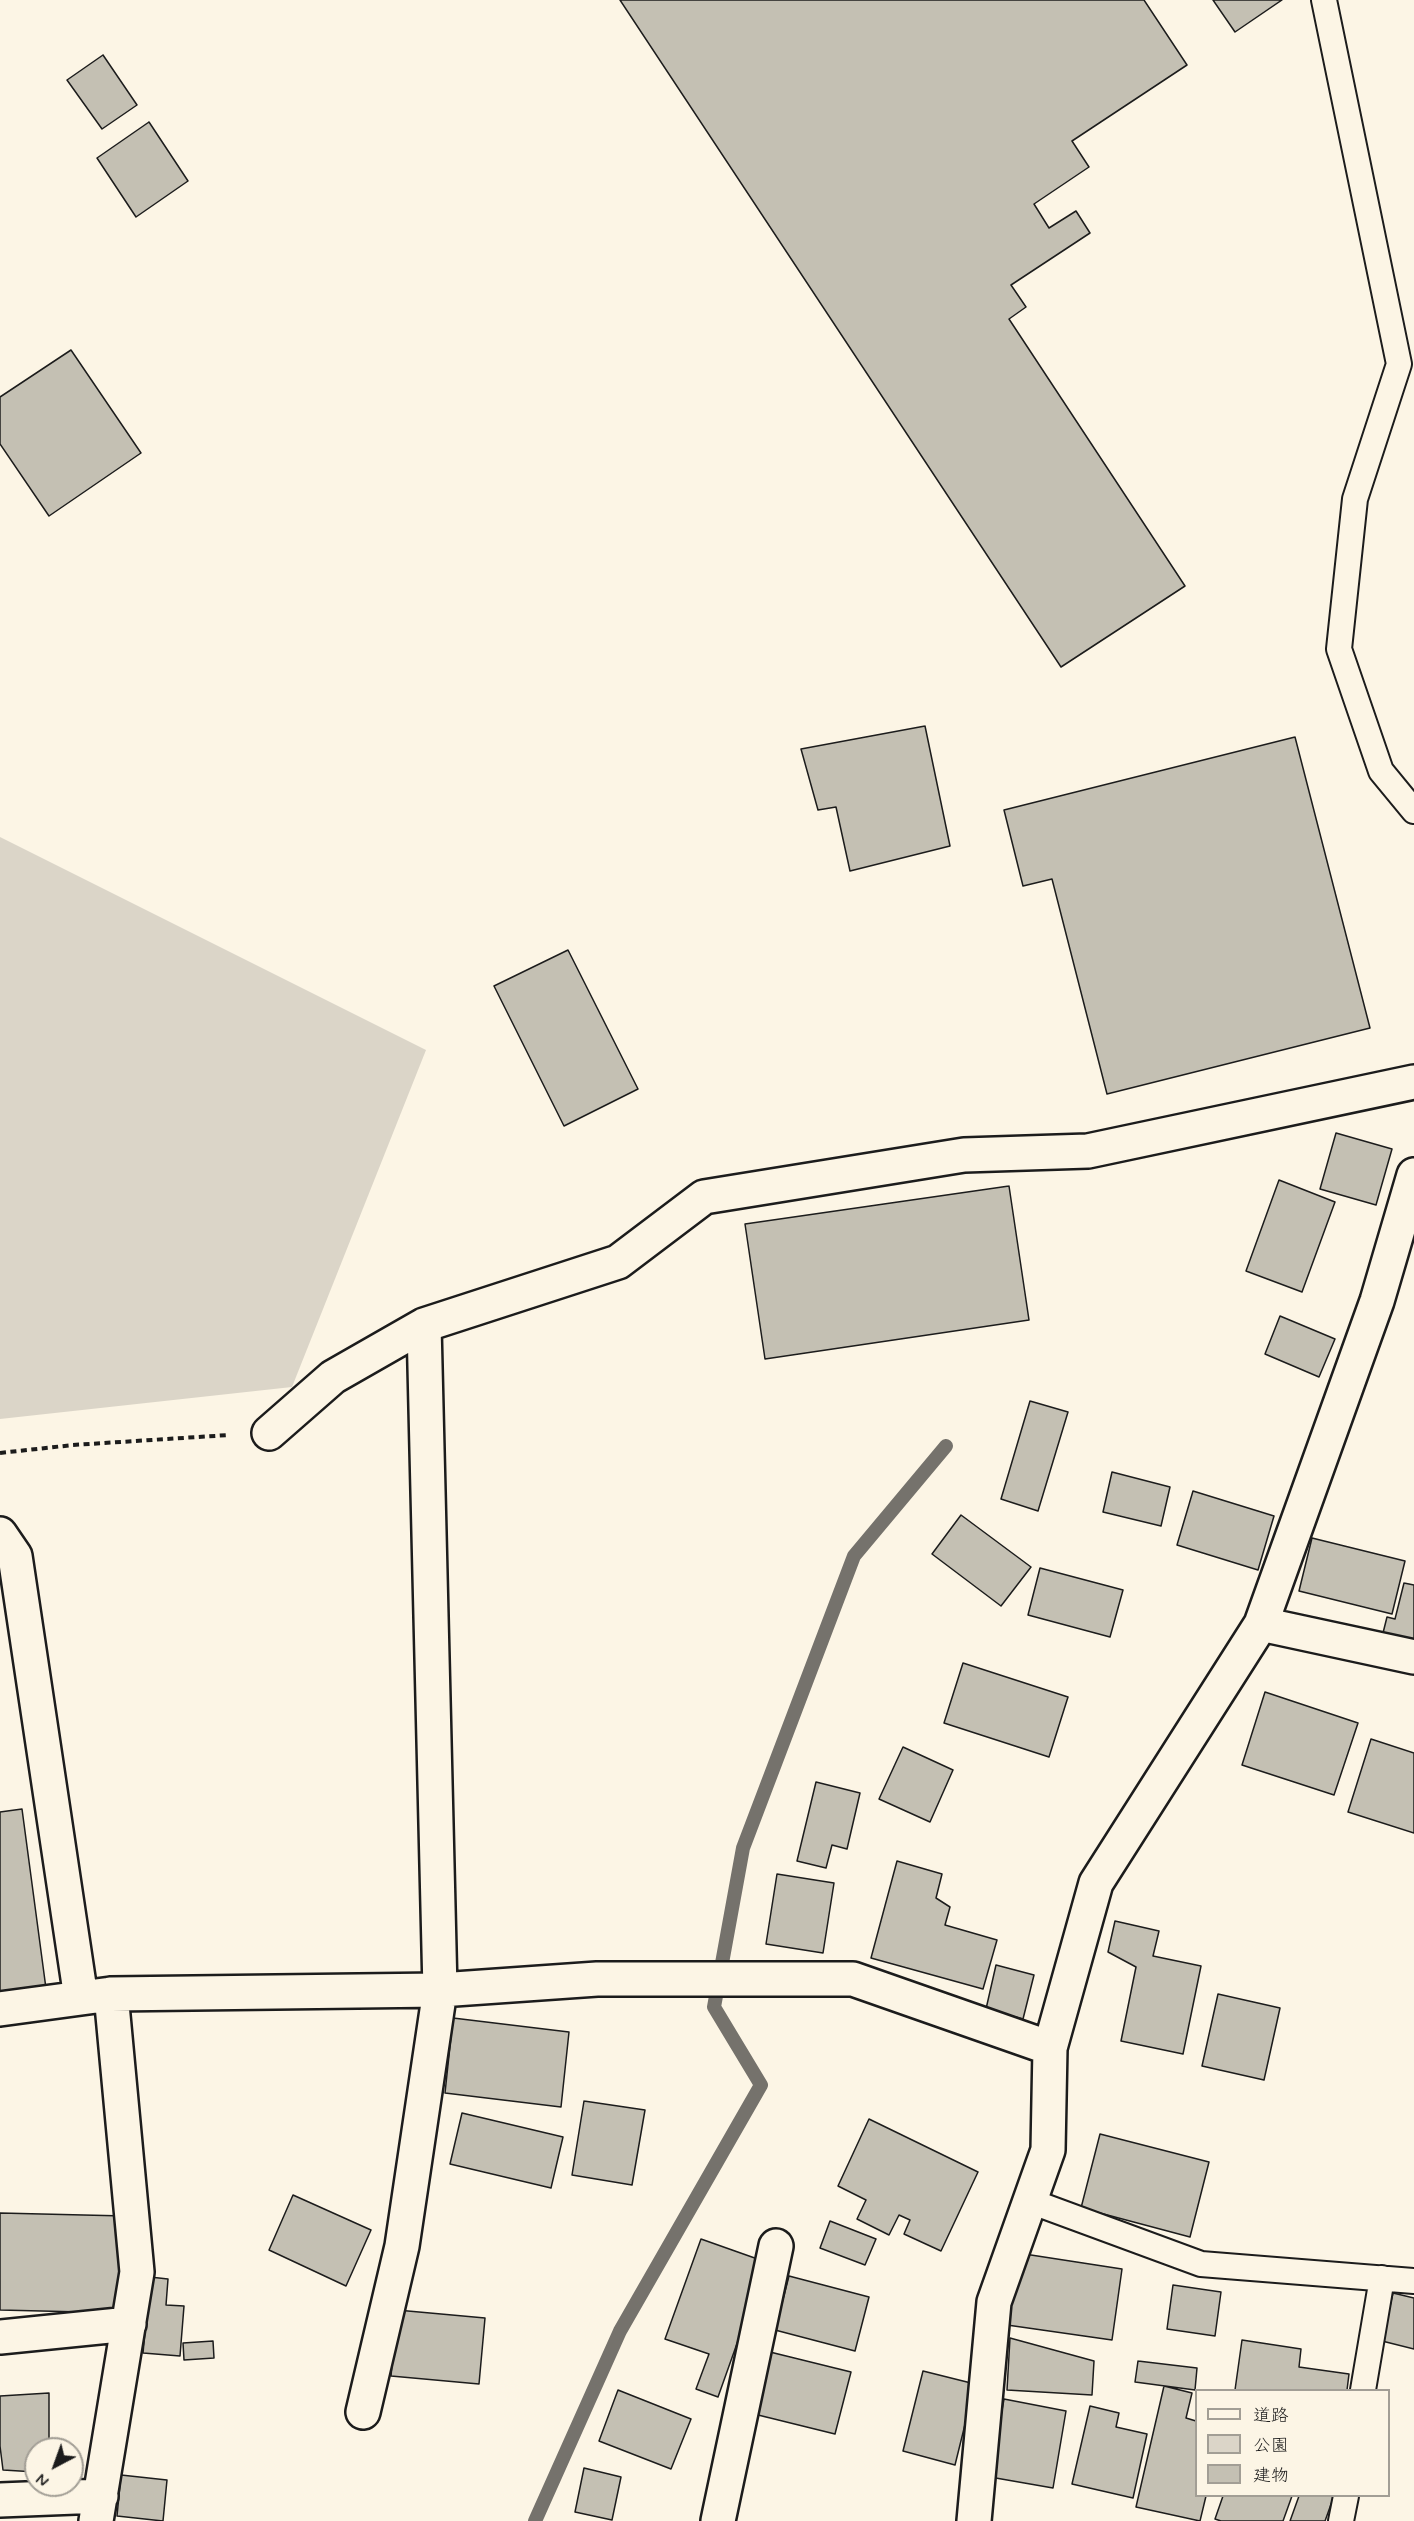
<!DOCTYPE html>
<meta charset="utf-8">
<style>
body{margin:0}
#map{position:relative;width:1414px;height:2521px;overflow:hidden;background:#fcf5e5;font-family:Mynerve,"Klee One",sans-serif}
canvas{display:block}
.legend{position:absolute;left:1195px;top:2389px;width:195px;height:108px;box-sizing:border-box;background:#fcf5e5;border:2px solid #a29e95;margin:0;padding:8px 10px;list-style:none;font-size:18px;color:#1c1c1c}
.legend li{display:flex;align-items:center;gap:12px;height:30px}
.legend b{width:30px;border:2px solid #a29e95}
.north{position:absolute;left:24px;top:2437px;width:60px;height:60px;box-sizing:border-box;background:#fcf5e5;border:2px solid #a29e95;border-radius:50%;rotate:221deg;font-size:16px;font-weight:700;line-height:24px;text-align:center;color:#1c1c1c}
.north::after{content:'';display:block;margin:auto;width:21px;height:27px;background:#1c1c1c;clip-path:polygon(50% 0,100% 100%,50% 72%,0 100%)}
</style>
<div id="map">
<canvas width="1414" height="2521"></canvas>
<ul class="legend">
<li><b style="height:8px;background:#fcf5e5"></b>道路</li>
<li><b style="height:16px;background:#dbd5c8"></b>公園</li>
<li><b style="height:16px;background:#c4c0b3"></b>建物</li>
</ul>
<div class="north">N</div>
</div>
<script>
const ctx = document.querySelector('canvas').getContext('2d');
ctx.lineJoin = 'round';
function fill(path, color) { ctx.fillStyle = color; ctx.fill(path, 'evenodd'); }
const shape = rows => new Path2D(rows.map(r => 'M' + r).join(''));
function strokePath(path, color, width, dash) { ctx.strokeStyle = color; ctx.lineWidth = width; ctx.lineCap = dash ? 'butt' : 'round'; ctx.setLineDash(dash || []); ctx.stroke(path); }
fill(shape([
 [0,837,426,1050,292,1387,0,1419]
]), '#dbd5c8');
strokePath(shape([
 [535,2521,620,2331,761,2085,714,2007,743,1848,854,1556,946,1446]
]), '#75726c', 14);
const building = shape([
 [620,0,1144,0,1187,65,1072,141,1089,167,1034,204,1049,228,1076,211,1090,233,1011,285,1026,307,1009,319,1185,586,1061,667,620,0],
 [1213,0,1282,0,1235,32,1213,0],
 [103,55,137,105,102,129,67,80,103,55],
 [149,122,188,181,136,217,97,158,149,122],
 [71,350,141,453,49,516,0,444,0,397,71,350],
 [925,726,950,846,850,871,836,807,818,810,801,749,925,726],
 [1295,737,1370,1028,1107,1094,1052,879,1023,886,1004,810,1295,737],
 [568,950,638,1089,564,1126,494,986,568,950],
 [1336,1133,1392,1149,1376,1205,1320,1189,1336,1133],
 [1279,1180,1335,1202,1302,1292,1246,1271,1279,1180],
 [1009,1186,1029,1320,765,1359,745,1224,1009,1186],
 [1280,1316,1335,1339,1319,1377,1265,1354,1280,1316],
 [1030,1401,1068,1412,1038,1511,1001,1499,1030,1401],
 [1112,1472,1170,1487,1161,1526,1103,1512,1112,1472],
 [1193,1491,1274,1516,1258,1570,1177,1545,1193,1491],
 [961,1515,1031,1567,1001,1606,932,1554,961,1515],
 [1312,1538,1405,1561,1392,1614,1299,1591,1312,1538],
 [1040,1568,1123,1590,1110,1637,1028,1615,1040,1568],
 [1404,1583,1414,1585,1414,1641,1383,1633,1387,1617,1395,1619,1404,1583],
 [963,1663,1068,1697,1049,1757,944,1723,963,1663],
 [1265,1692,1358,1723,1334,1795,1242,1765,1265,1692],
 [1371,1739,1414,1753,1414,1833,1348,1812,1371,1739],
 [903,1747,953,1770,930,1822,879,1799,903,1747],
 [816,1782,860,1793,847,1849,832,1845,826,1868,797,1861,816,1782],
 [22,1809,47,1996,0,2002,0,1812,22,1809],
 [897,1861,942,1874,936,1898,950,1907,945,1925,997,1940,983,1989,871,1958,897,1861],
 [777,1874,834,1883,823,1953,766,1944,777,1874],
 [1115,1921,1159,1931,1153,1956,1201,1966,1183,2054,1121,2041,1136,1967,1108,1952,1115,1921],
 [996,1965,1034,1975,1023,2019,986,2009,996,1965],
 [1218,1994,1280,2008,1264,2080,1202,2066,1218,1994],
 [453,2018,569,2032,561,2107,445,2093,453,2018],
 [584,2101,645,2110,632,2185,572,2175,584,2101],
 [462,2113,563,2137,551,2188,450,2164,462,2113],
 [869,2119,978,2172,941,2251,904,2234,910,2220,899,2215,889,2235,857,2219,866,2200,838,2186,869,2119],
 [1100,2134,1209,2162,1190,2237,1081,2208,1100,2134],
 [293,2195,371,2230,346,2286,269,2250,293,2195],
 [0,2213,125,2216,123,2313,0,2310,0,2213],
 [830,2221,876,2239,865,2265,820,2248,830,2221],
 [701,2239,766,2262,718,2397,696,2389,709,2354,665,2339,701,2239],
 [1018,2253,1122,2269,1112,2340,1007,2325,1018,2253],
 [789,2276,869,2297,855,2351,775,2330,789,2276],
 [150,2277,168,2279,166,2305,184,2306,180,2356,143,2353,150,2277],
 [1173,2285,1221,2292,1215,2336,1167,2329,1173,2285],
 [1393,2293,1414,2298,1414,2349,1382,2341,1393,2293],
 [397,2310,485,2318,479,2384,391,2376,397,2310],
 [1010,2338,1094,2361,1092,2395,1007,2390,1010,2338],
 [1242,2340,1301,2349,1299,2367,1349,2374,1347,2390,1235,2390,1242,2340],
 [213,2341,214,2358,184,2360,183,2343,213,2341],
 [770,2352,851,2372,835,2434,754,2414,770,2352],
 [1138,2361,1197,2368,1195,2390,1135,2382,1138,2361],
 [923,2371,975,2384,955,2465,903,2451,923,2371],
 [1164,2386,1192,2393,1186,2418,1196,2421,1196,2496,1206,2496,1200,2521,1136,2507,1164,2386],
 [618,2390,691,2419,671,2469,599,2441,618,2390],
 [49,2393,49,2449,36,2449,36,2472,3,2470,0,2446,0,2396,49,2393],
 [1004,2399,1066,2411,1053,2488,990,2477,1004,2399],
 [1090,2406,1119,2413,1116,2427,1147,2434,1133,2498,1072,2484,1090,2406],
 [584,2468,621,2477,612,2520,575,2512,584,2468],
 [121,2475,167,2480,163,2521,117,2516,121,2475],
 [1223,2496,1292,2496,1283,2521,1221,2521,1215,2519,1223,2496],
 [1299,2496,1334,2496,1325,2521,1290,2521,1299,2496]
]);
fill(building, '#c4c0b3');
strokePath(building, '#1c1c1c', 1.5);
const lane = shape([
 [1324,0,1399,364,1355,499,1339,649,1381,771,1414,811],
 [1030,2201,1201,2264,1414,2281],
 [1363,2390,1382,2278],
 [1341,2521,1346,2496]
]);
const street = shape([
 [269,1433,333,1377,424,1325,618,1262,704,1197,964,1155,1088,1151,1414,1082],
 [0,1534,15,1556,81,1998],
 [1261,1624,1414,1657],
 [0,2009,111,1994,440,1990,597,1979,853,1979,1050,2048],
 [0,2337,129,2324],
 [363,2412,402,2246,440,1990,424,1325],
 [0,2500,101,2496],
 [96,2521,137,2272,111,1994],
 [718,2521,776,2246],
 [974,2521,994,2302,1048,2150,1050,2048,1096,1883,1261,1624,1377,1301,1414,1175]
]);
strokePath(lane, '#1c1c1c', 28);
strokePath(street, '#1c1c1c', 38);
strokePath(shape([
 [0,1453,73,1445,229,1435]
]), '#1c1c1c', 4, [6, 4.5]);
strokePath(lane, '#fcf5e5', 24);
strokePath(street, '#fcf5e5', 33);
</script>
